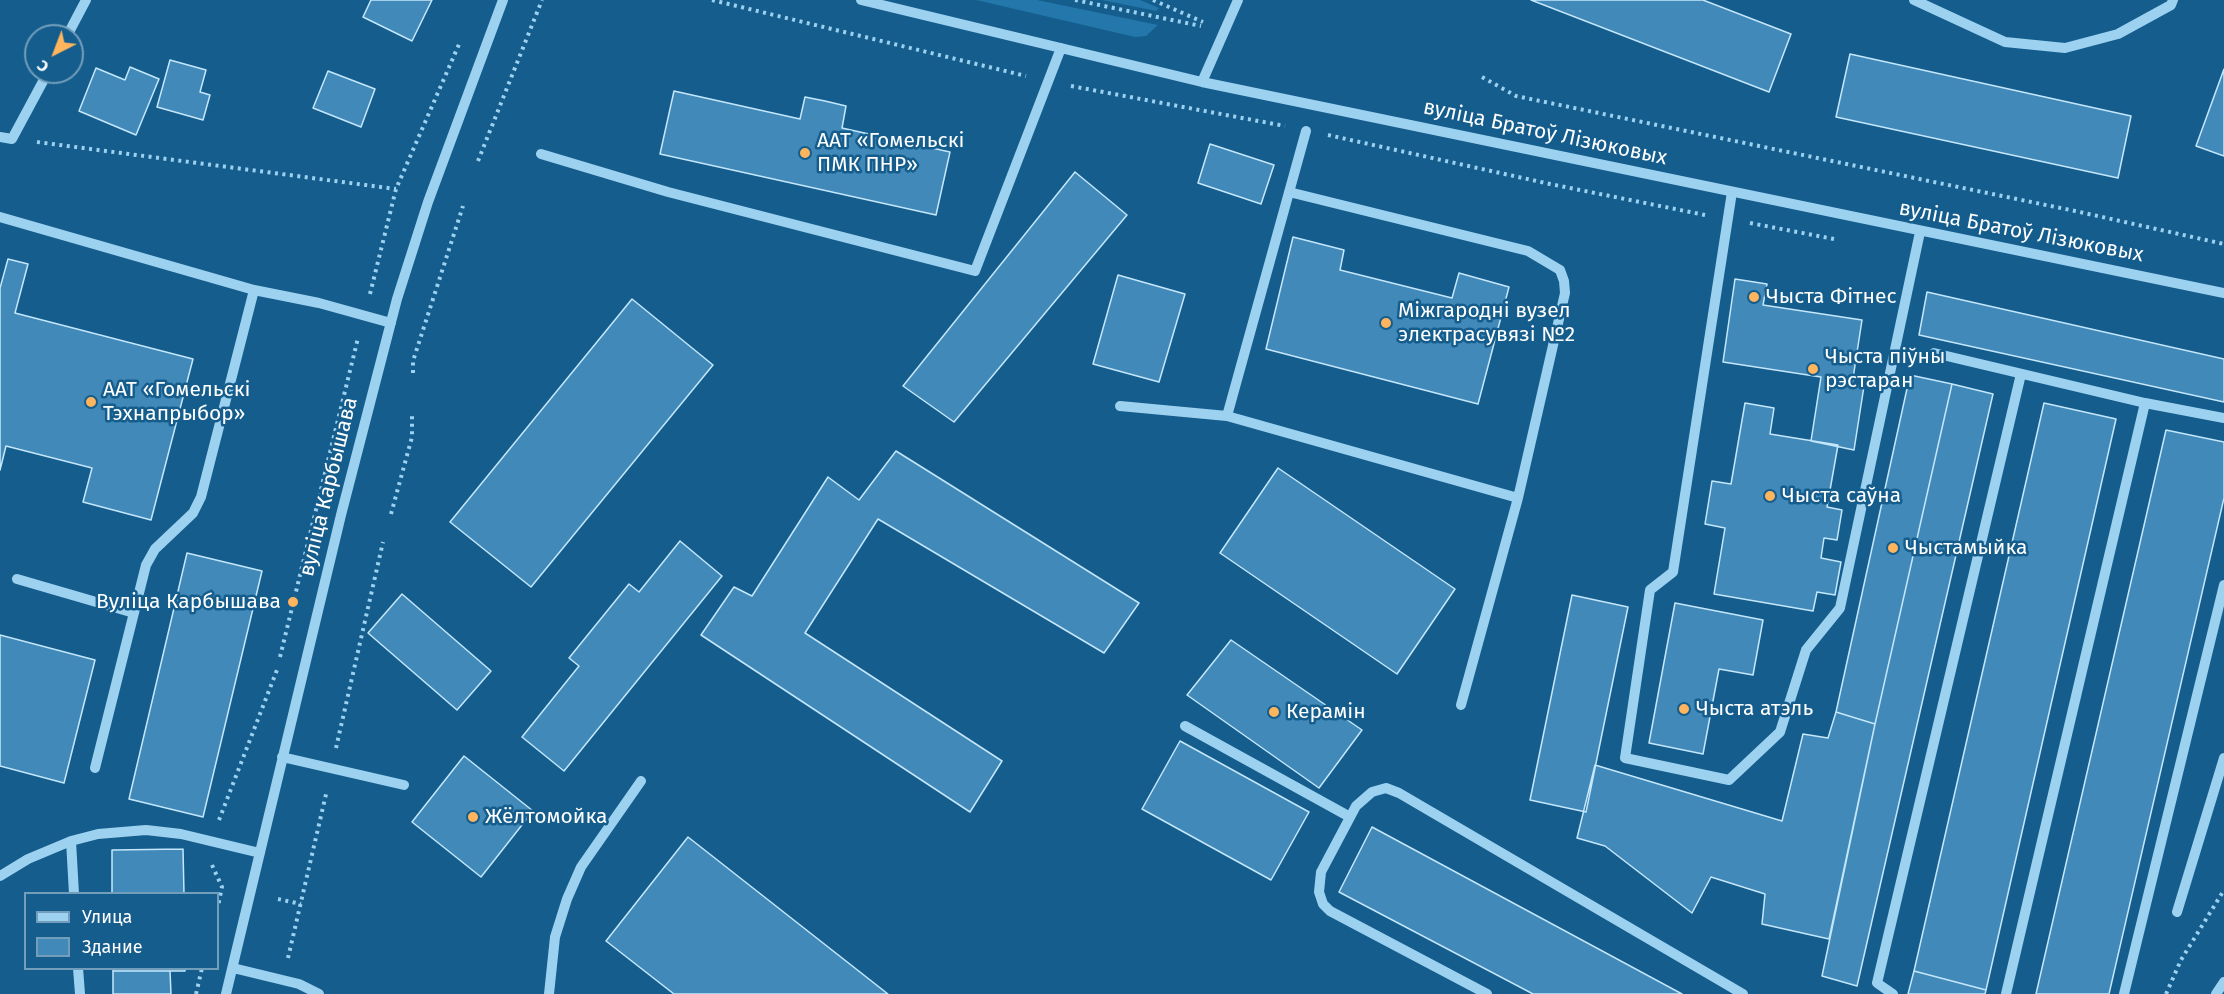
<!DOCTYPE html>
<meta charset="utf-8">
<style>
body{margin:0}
#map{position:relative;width:2224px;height:994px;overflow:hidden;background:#145d8d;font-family:"Fira Sans",sans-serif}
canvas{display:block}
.legend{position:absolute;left:24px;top:892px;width:195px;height:78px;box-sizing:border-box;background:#145d8d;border:2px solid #729ebb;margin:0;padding:8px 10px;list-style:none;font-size:18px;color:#fff}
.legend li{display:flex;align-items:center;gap:12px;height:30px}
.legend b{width:30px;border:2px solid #729ebb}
.north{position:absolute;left:24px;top:24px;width:60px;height:60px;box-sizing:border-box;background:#145d8d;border:2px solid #729ebb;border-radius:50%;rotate:222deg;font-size:16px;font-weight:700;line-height:24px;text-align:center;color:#fff}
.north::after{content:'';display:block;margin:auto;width:21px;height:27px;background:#ffb55d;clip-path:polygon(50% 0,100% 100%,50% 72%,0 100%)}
</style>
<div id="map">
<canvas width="2224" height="994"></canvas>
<ul class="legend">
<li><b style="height:8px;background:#9dd1f0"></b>Улица</li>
<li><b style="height:16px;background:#4189b8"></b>Здание</li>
</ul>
<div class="north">С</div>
</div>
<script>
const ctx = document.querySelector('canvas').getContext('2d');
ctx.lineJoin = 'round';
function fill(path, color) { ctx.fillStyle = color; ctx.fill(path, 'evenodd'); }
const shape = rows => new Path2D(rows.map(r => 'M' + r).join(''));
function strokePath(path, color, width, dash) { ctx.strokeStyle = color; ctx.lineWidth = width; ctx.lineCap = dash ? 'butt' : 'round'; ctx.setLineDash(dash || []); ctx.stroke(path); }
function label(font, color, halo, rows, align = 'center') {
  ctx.font = font + ' "Fira Sans",sans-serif'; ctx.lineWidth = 5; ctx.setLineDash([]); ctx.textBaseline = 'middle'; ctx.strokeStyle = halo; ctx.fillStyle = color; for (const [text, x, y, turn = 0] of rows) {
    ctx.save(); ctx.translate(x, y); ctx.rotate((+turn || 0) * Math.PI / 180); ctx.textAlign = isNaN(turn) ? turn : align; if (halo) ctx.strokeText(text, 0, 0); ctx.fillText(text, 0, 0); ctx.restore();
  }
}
fill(shape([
 [976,0,1037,0,1158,25,1146,36,1135,37],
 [1102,0,1140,0,1159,8,1156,11]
]), '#2377aa');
const building = shape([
 [371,0,432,0,412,41,363,17,371,0],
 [1531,0,1703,0,1791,34,1769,92,1531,0],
 [1850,54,2131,116,2118,178,1836,117,1850,54],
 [170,60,206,70,200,92,210,95,203,120,157,107,170,60],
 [130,67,159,79,136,135,79,111,96,68,125,80,130,67],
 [2224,69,2224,156,2196,146,2224,69],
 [328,71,375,89,361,127,313,108,328,71],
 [674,91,800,119,805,97,825,101,846,106,842,128,950,152,936,215,660,154,674,91],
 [1210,144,1274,165,1261,204,1198,183,1210,144],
 [1075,172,1127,215,954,422,903,386,1075,172],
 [1293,237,1344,250,1340,270,1452,298,1459,273,1509,287,1478,404,1266,349,1293,237],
 [8,259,28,264,15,313,193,359,151,520,83,502,92,468,6,446,0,470,0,288,8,259],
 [1118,275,1185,294,1159,382,1093,364,1118,275],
 [1735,279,1767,284,1763,305,1862,320,1852,385,1864,386,1854,450,1811,441,1821,377,1723,362,1735,279],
 [1927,292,2224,359,2224,402,1919,335,1927,292],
 [632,299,713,365,531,587,450,522,632,299],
 [1910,375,1952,384,1875,724,1836,712,1910,375],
 [1952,384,1993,394,1857,986,1822,976,1875,724,1952,384],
 [1745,403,1774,408,1770,434,1838,445,1827,507,1842,510,1837,540,1824,538,1821,558,1841,562,1835,595,1817,592,1813,611,1714,594,1725,528,1705,524,1712,481,1731,484,1745,403],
 [2044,403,2116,419,1986,990,1914,971,2044,403],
 [2166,430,2224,442,2224,498,2109,994,2036,994,2166,430],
 [896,451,1139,603,1104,653,878,519,805,633,1002,761,970,812,701,635,734,587,752,596,828,477,859,500,896,451],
 [1278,468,1455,589,1397,674,1220,553,1278,468],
 [680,541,722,576,564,771,522,737,579,666,569,658,629,584,639,592,680,541],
 [187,553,262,571,203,817,129,799,187,553],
 [402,594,491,671,457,710,368,633,402,594],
 [1572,595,1628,607,1586,812,1530,800,1572,595],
 [1675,603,1763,620,1753,675,1719,669,1703,754,1649,743,1675,603],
 [0,635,95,660,64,783,0,766,0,635],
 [1231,640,1362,730,1319,788,1187,695,1231,640],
 [1836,712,1875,724,1829,939,1762,924,1765,894,1711,877,1692,913,1605,846,1577,838,1595,765,1782,821,1803,734,1828,738,1836,712],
 [1180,741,1309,812,1271,880,1142,809,1180,741],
 [464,756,533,811,481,877,412,822,464,756],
 [1372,827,1682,994,1533,994,1339,892,1372,827],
 [688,837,888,994,674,994,606,941,688,837],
 [183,849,184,894,112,894,112,850,183,849],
 [113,968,185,968,185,971,113,971,113,968],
 [113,971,170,971,171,994,113,994,113,971],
 [1914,971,1986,990,1985,994,1908,994,1914,971]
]);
fill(building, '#4189b8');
strokePath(building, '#c4e7fc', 1.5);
strokePath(shape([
 [712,0,1026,76],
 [1075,0,1201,26],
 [1153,0,1203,22],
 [1482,77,1516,96,2075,211,2224,244],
 [1071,86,1285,126],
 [1328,135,1550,184,1705,215],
 [37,142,396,189],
 [478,161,542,0],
 [1750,223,1834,239],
 [370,294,396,189,460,42],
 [413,373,413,361,463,206],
 [391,514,412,437,412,414],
 [280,657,358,338],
 [336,748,383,542],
 [219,820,277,670],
 [212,865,222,887,218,906],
 [278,899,301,904],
 [288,958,327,790],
 [196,994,202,968],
 [2166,994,2181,960,2224,890]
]), '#9dd1f0', 4, [3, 4.5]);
strokePath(shape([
 [861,0,1202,82,2224,293],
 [1914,0,2005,42,2065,48,2118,34,2171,5,2173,0],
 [67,36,86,0],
 [1202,82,1238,0],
 [1306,131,1227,416,1518,498,1461,705],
 [0,137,12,139,48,72],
 [541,154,668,192,975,271,1061,48],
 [1289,192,1528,251,1560,270,1564,281,1565,293,1518,498],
 [1732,192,1673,572,1650,590,1625,758,1729,780,1780,732,1806,650,1840,608,1920,232],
 [0,217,254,290,319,303,391,323],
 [1934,353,2145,403,2224,418],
 [1120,406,1227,416],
 [17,579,134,613],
 [1185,726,1350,817],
 [282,757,404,785],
 [95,768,146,565,155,549,193,513,201,497,254,290],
 [71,841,74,894],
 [0,876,28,859,71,841,98,834,146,830,181,834,260,853],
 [2177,912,2224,758],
 [78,968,80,994],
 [233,968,299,984,319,994],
 [226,994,341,515,397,299,428,202,503,0],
 [549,994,555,937,567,899,581,867,641,781],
 [1487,994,1330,911,1323,904,1319,892,1321,872,1356,806,1372,792,1386,788,1399,793,1743,994],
 [1893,994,1877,983,2021,374],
 [2006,994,2145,403],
 [2124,994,2224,585],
 [2216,994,2224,982]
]), '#9dd1f0', 10);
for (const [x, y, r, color] of [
 [805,153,6,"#ffb55d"],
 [1754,297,6,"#ffb55d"],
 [1386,323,6,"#ffb55d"],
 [1813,369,6,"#ffb55d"],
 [91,402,6,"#ffb55d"],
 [1770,496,6,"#ffb55d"],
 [1893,548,6,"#ffb55d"],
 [293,602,6,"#ffb55d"],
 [1684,709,6,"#ffb55d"],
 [1274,712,6,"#ffb55d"],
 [473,817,6,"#ffb55d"]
]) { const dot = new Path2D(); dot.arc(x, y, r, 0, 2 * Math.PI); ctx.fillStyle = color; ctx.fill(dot); strokePath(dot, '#145d8d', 2); }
label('21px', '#fff', '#145d8d', [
 ["вуліца Братоў Лізюковых",1545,133,12],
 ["вуліца Братоў Лізюковых",2021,232,11],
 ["вуліца Карбышава",329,487,-76]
]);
label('21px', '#fff', '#145d8d', [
 ["ААТ «Гомельскі",817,141],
 ["ПМК ПНР»",817,165],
 ["Чыста Фітнес",1766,297],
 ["Міжгародні вузел",1398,311],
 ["электрасувязі №2",1398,335],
 ["Чыста піўны",1825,357],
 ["рэстаран",1825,381],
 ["ААТ «Гомельскі",103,390],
 ["Тэхнапрыбор»",103,414],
 ["Чыста саўна",1782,496],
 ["Чыстамыйка",1905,548],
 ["Вуліца Карбышава",281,602,"right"],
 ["Чыста атэль",1696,709],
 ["Керамін",1286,712],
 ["Жёлтомойка",485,817]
], 'left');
</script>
